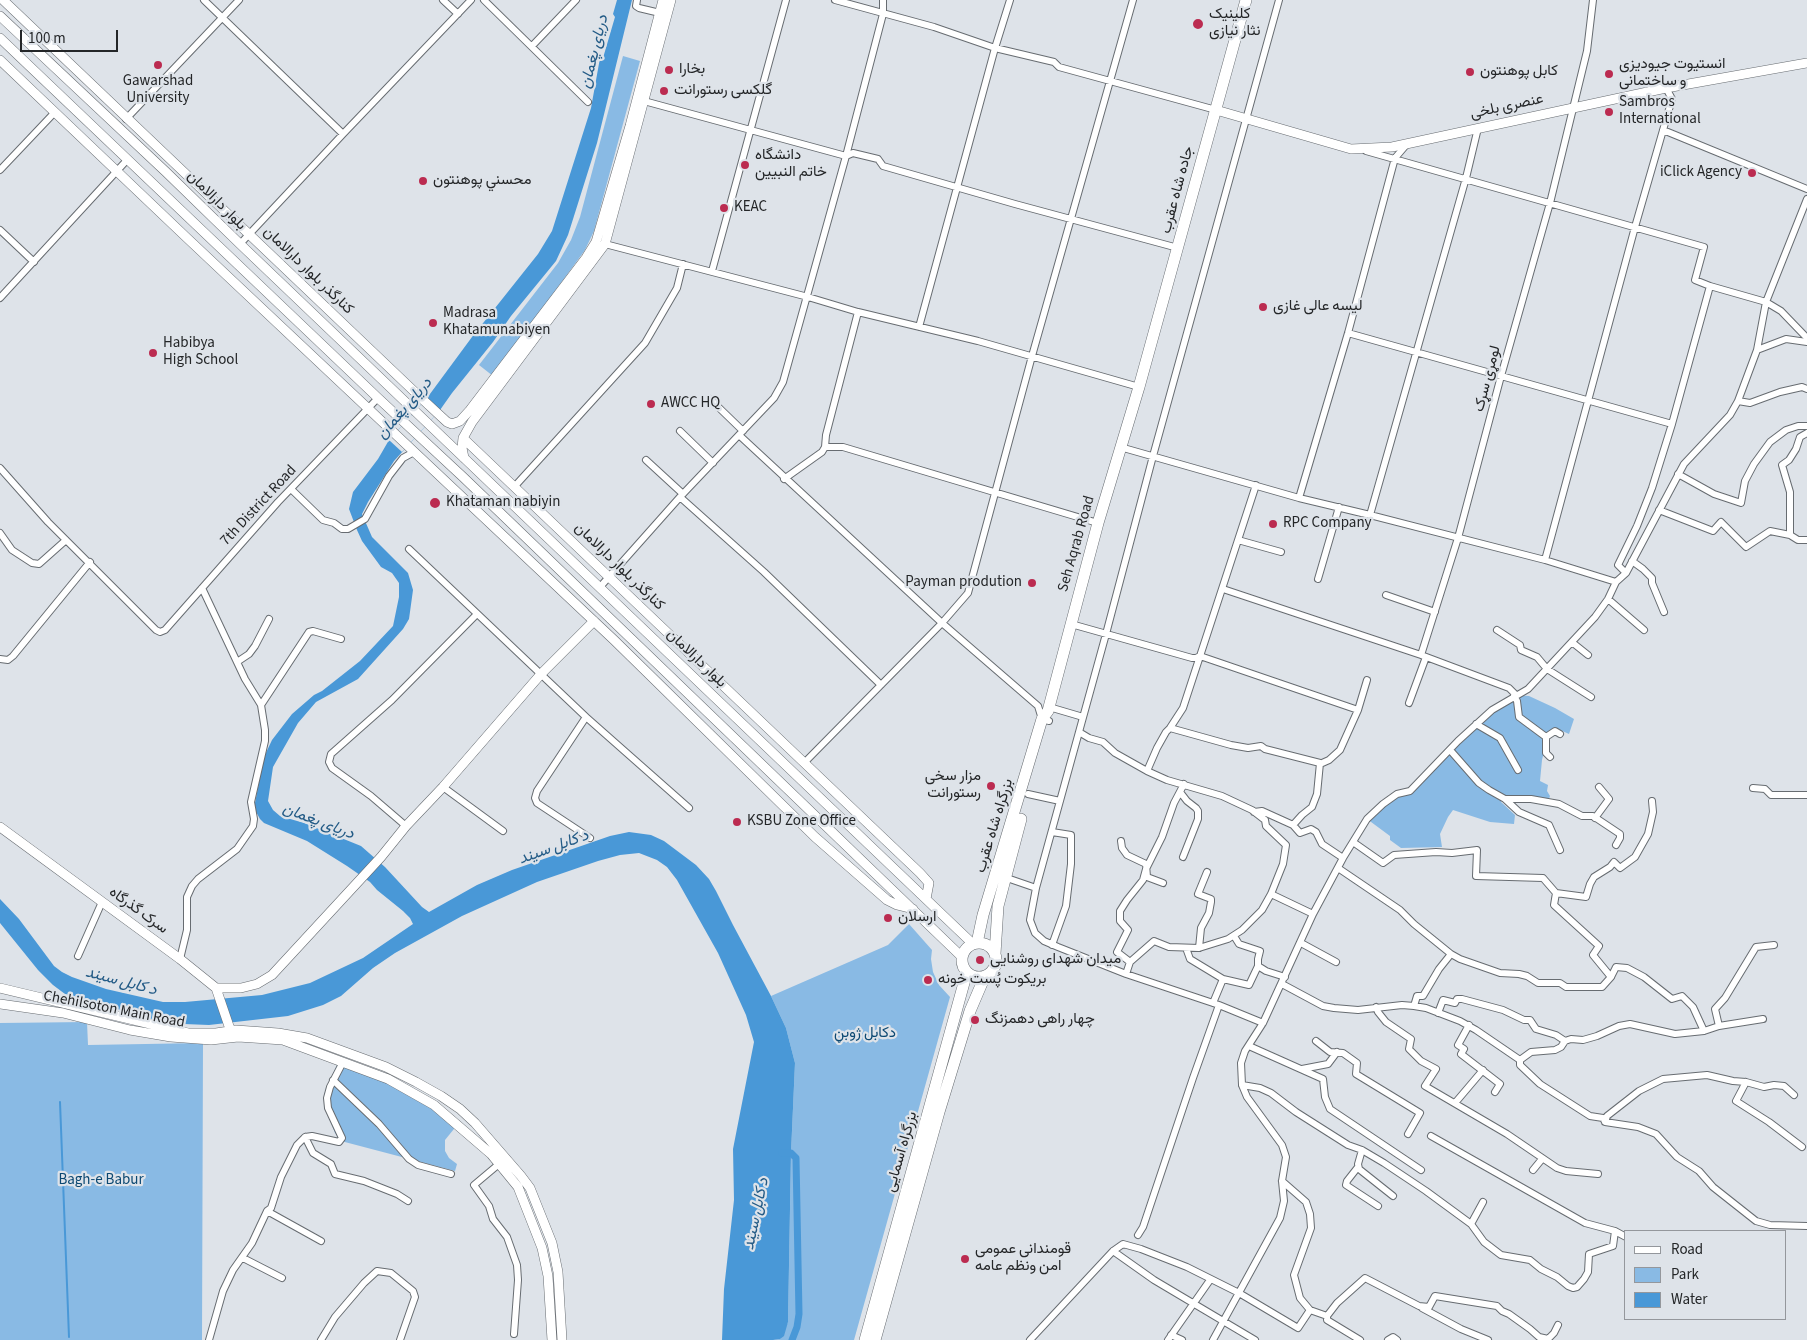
<!DOCTYPE html>
<meta charset="utf-8">
<style>
body{margin:0}
#map{position:relative;width:1807px;height:1340px;overflow:hidden;background:#dee3e9;font-family:"Source Sans 3",sans-serif}
canvas{display:block}
.legend{position:absolute;left:1624px;top:1230px;width:162px;height:90px;box-sizing:border-box;background:#dee3e9;border:1px solid #94979c;margin:0;padding:6px 9px;list-style:none;font-size:15px;color:#242628}
.legend li{display:flex;align-items:center;gap:10px;height:25px}
.legend b{width:25px;border:1px solid #94979c}
.scale{position:absolute;left:20px;top:30px;width:98px;height:22px;box-sizing:border-box;border:2px solid #242628;border-top:0;padding-left:6px;font-size:15px;line-height:18px;white-space:nowrap;color:#242628;-webkit-text-stroke:4px #dee3e9;paint-order:stroke}
</style>
<div id="map">
<canvas width="1807" height="1340"></canvas>
<ul class="legend">
<li><b style="height:6px;background:#fff"></b>Road</li>
<li><b style="height:14px;background:#89bae4"></b>Park</li>
<li><b style="height:14px;background:#4998d7"></b>Water</li>
</ul>
<div class="scale">100 m</div>
</div>
<script>
const ctx = document.querySelector('canvas').getContext('2d');
ctx.lineJoin = 'round';
function fill(path, color) { ctx.fillStyle = color; ctx.fill(path, 'evenodd'); }
const shape = rows => new Path2D(rows.map(r => 'M' + r).join(''));
function strokePath(path, color, width, dash) { ctx.strokeStyle = color; ctx.lineWidth = width; ctx.lineCap = dash ? 'butt' : 'round'; ctx.setLineDash(dash || []); ctx.stroke(path); }
function label(font, color, halo, rows, align = 'center') {
  ctx.font = font + ' "Source Sans 3",Vazirmatn,sans-serif'; ctx.lineWidth = 4.5; ctx.setLineDash([]); ctx.textBaseline = 'middle'; ctx.strokeStyle = halo; ctx.fillStyle = color; for (const [text, x, y, turn = 0] of rows) {
    ctx.save(); ctx.translate(x, y); ctx.rotate((+turn || 0) * Math.PI / 180); ctx.textAlign = isNaN(turn) ? turn : align; if (halo) ctx.strokeText(text, 0, 0); ctx.fillText(text, 0, 0); ctx.restore();
  }
}
fill(shape([
 [623,56,640,61,594,231,585,250,493,376,479,365,558,263,571,240,580,217],
 [1516,695,1529,696,1555,708,1574,719,1569,734,1558,729,1549,737,1546,743,1542,760,1540,781,1548,785,1547,791,1550,796,1548,802,1502,795,1501,802,1515,815,1514,824,1490,822,1453,810,1448,817,1440,834,1442,847,1401,848,1390,840,1390,836,1367,819,1383,804,1406,793,1458,741],
 [909,924,932,950,931,959,933,972,939,985,950,997,854,1340,773,1340,780,1339,788,1322,791,1153,795,1063,786,1028,771,996,888,945],
 [87,1022,88,1045,203,1043,202,1340,0,1340,0,1023],
 [339,1061,388,1079,458,1124,445,1140,445,1151,449,1158,457,1164,455,1171,341,1141,335,1133,325,1108,324,1096,326,1088]
]), '#89bae4');
fill(shape([
 [617,0,632,0,597,143,568,235,556,261,511,316,493,342,452,393,440,410,394,461,368,502,362,514,372,537,408,573,413,590,409,619,403,629,358,679,316,702,298,723,273,767,268,801,273,810,280,816,304,823,361,846,385,867,422,907,429,912,477,885,512,870,610,836,629,832,651,835,664,841,696,865,709,879,716,891,733,925,771,996,786,1028,795,1063,791,1153,788,1322,784,1336,780,1339,773,1340,722,1340,724,1289,734,1200,733,1149,754,1042,746,1015,718,953,677,880,667,867,657,860,639,853,620,855,598,861,537,882,462,916,395,953,373,968,341,996,323,1005,288,1016,209,1025,184,1024,155,1020,65,994,53,985,38,970,0,923,0,899,19,919,54,966,62,972,72,977,106,989,163,1002,185,1002,262,995,310,983,363,958,413,924,410,918,403,911,377,890,370,882,347,866,307,841,264,823,260,819,254,808,264,757,272,740,292,714,314,695,322,691,360,661,393,626,399,597,399,583,392,573,381,567,362,541,357,530,349,509,353,492,378,459,389,440,427,398,472,337,538,254,552,231,591,108,600,58,603,58,615,17,613,14]
]), '#4998d7');
fill(shape([
 [427,398,440,410,402,452,389,440]
]), '#dee3e9');
strokePath(shape([
 [60,1102,69,1337]
]), '#4998d7', 2);
strokePath(shape([
 [782,1153,791,1153,796,1158,799,1314,797,1327,792,1340]
]), '#4998d7', 7);
const street = shape([
 [204,0,343,134],
 [443,0,458,14],
 [484,0,588,102],
 [637,0,636,6,639,8,660,13],
 [835,0,934,27,995,48,1054,62,1059,67,1216,110],
 [532,46,576,0],
 [644,101,846,156,853,153,878,159,883,166,1015,204,1178,248],
 [126,119,239,0],
 [1663,130,1807,189],
 [1366,151,1704,247,1695,280,1710,286,1672,424,1652,488,1637,526,1618,565,1626,573],
 [0,170,55,112],
 [0,230,34,262],
 [240,244,343,134,471,0],
 [605,244,808,297,858,312,978,341,1139,387],
 [712,271,786,0],
 [1710,286,1766,302,1781,311,1807,338],
 [0,298,127,160],
 [919,327,995,48,1010,0],
 [1348,333,1672,424],
 [1757,350,1786,339,1807,342],
 [710,399,743,431],
 [1738,401,1750,403,1780,392,1802,387,1807,389],
 [680,431,713,463],
 [1807,433,1800,437,1796,449,1789,460,1782,465,1790,492,1790,535,1798,540,1807,540],
 [739,435,942,623,1038,706,1042,719,1049,721],
 [825,447,843,447,1098,523],
 [1120,447,1299,498,1370,515,1545,560,1616,582],
 [646,460,683,494],
 [0,468,48,522,156,630,160,632,165,630,278,502,378,398],
 [1678,474,1714,494,1741,503,1745,481,1754,464,1770,442,1786,430,1798,426,1807,426],
 [784,479,822,452,825,447,826,435,858,312],
 [515,486,645,343,677,288,683,264],
 [291,489,323,520,334,523,342,529,348,529,365,519,389,476,403,458,414,452],
 [680,497,764,572,881,685],
 [1299,498,1348,333,1395,158,1407,144],
 [1659,510,1713,531,1721,522,1746,547,1770,531,1790,535],
 [1370,515,1466,178,1478,128],
 [0,533,12,550,32,563,39,564,66,540],
 [1238,540,1281,552],
 [409,549,586,717,689,808],
 [1545,560,1635,227,1672,99,1666,88],
 [1632,561,1643,569,1652,578,1652,583,1664,612],
 [1318,579,1339,507],
 [600,587,680,497,774,398,783,382,846,156,883,14,883,0],
 [1223,589,1421,655,1509,688,1516,695],
 [1386,595,1435,612],
 [1608,599,1644,630],
 [1071,624,1192,658,1196,658,1200,656,1358,710],
 [1497,630,1520,645,1521,650,1537,657,1547,669,1591,697],
 [1573,643,1588,655],
 [1421,655,1458,538,1501,376,1550,203,1587,51,1593,0],
 [0,659,8,660,13,656,90,562],
 [237,662,249,654,255,646,269,619],
 [1514,696,1517,701,1519,717,1546,737],
 [1409,703,1426,657],
 [261,705,309,632,313,631,341,639],
 [1049,707,1083,717],
 [586,717,537,791,535,798,537,803,590,838],
 [1476,724,1500,738,1518,770],
 [1170,728,1183,708,1256,485],
 [1079,732,1089,738,1103,742,1115,753,1147,771,1167,780,1222,796,1252,810,1265,820,1266,826,1286,845,1283,864,1271,894,1262,910,1242,930,1228,939,1199,948,1169,947,1154,941,1130,962,1126,974],
 [1450,750,1479,783,1489,790,1505,799,1531,799,1559,804,1582,816,1593,816,1620,834,1620,838,1616,845],
 [1550,757,1546,753,1546,737,1555,731,1560,734],
 [805,762,942,623,968,593,1032,356,1133,0],
 [1320,764,1329,760,1340,750,1358,710,1367,680],
 [1147,771,1157,748,1166,732,1170,728,1231,745,1248,748,1261,746,1265,749,1320,763,1317,794,1312,807,1302,815,1293,825,1262,811,1254,812],
 [443,787,503,831],
 [1753,788,1765,789,1771,795,1807,795],
 [1180,792,1187,801,1196,808,1198,811,1198,819,1183,857],
 [1028,794,1060,801],
 [1505,799,1519,812,1549,825,1560,850],
 [1595,818,1609,799,1599,787],
 [1293,825,1300,833,1311,829,1316,832,1322,844,1343,858],
 [406,826,371,796,332,768,329,762,331,754,392,700,477,614],
 [1052,832,1071,835,1071,864,1066,906,1052,945],
 [1121,841,1122,848,1127,855,1146,864,1147,877,1163,883],
 [1353,842,1383,863,1394,855,1436,852,1452,853,1477,850,1476,876,1543,878,1556,893,1586,897,1590,884,1594,877,1610,867,1614,862,1620,868,1635,857,1648,834,1653,812,1652,801],
 [1338,868,1400,910,1414,924,1451,954,1460,959,1500,973,1519,974,1527,976,1538,983,1560,983,1566,987,1602,987,1611,977,1616,967,1627,968,1644,977,1672,999,1682,996,1693,1007,1704,1031,1675,1034,1630,1024,1619,1026,1597,1036,1583,1040,1571,1039,1565,1041,1561,1047,1555,1050,1531,1052,1520,1060],
 [1004,877,1036,888],
 [1556,893,1554,905,1599,946,1593,955,1611,977],
 [1271,894,1313,914],
 [1234,936,1239,944,1260,951,1258,959,1258,966,1266,971,1285,977],
 [1301,943,1336,962],
 [1186,948,1190,959,1223,979,1213,1003],
 [1199,948,1201,928,1209,913,1211,902,1211,899,1198,894,1207,872],
 [78,956,102,902],
 [180,959,187,930,187,897,192,886,198,879,237,849,253,826,254,819,251,802,265,741,265,730,261,705,245,679,202,588],
 [1130,962,1117,952,1128,930,1120,921,1120,911,1127,900,1143,880,1146,869,1162,837,1174,803,1184,784],
 [1223,979,1249,985,1258,966],
 [1282,984,1323,1006,1334,1008,1358,1010,1402,1005,1414,1006,1426,1008,1460,1021,1476,1030,1520,1060,1520,1065,1540,1084,1590,1116,1603,1118,1605,1122,1638,1127,1656,1134,1677,1157,1699,1171,1713,1187,1756,1221,1770,1225,1807,1226],
 [1414,1006,1417,996,1423,996,1439,969,1451,954],
 [1376,1007,1378,1012,1386,1022,1411,1039,1409,1049,1421,1061,1436,1069,1425,1086,1507,1134,1557,1168,1566,1171,1598,1174],
 [1438,1013,1443,1000,1455,1003,1457,999,1462,999,1503,1010,1524,1020,1530,1020,1536,1029,1556,1035,1565,1041],
 [1263,1023,1219,1005,1126,974,1058,947,1044,941,1035,933,1030,920,1036,888,1106,634,1153,456,1279,0],
 [1469,1025,1458,1045,1464,1049,1461,1054,1500,1084,1495,1092],
 [1719,1026,1715,1009,1725,998,1756,947,1774,945],
 [1704,1031,1719,1026,1763,1019],
 [1316,1041,1330,1052,1343,1053,1357,1063,1356,1074,1420,1113,1408,1134],
 [1249,1046,1323,1079,1325,1097,1330,1109,1421,1170],
 [1302,1069,1328,1064,1337,1052],
 [333,1080,379,1124,409,1159,418,1165,451,1174],
 [1746,1082,1736,1101,1769,1122,1802,1147],
 [1242,1085,1260,1088,1271,1093,1296,1112,1348,1145,1362,1150,1384,1163,1426,1191,1471,1224,1484,1242,1501,1255,1530,1260,1541,1269,1557,1277,1568,1286,1573,1288,1577,1287,1584,1279,1588,1272,1589,1254,1613,1246,1615,1231],
 [1455,1103,1483,1070],
 [1605,1122,1607,1116,1639,1091,1663,1079,1707,1075,1733,1081,1746,1082,1764,1087,1774,1085,1784,1086,1794,1095],
 [1431,1136,1585,1223,1615,1231,1626,1237],
 [305,1137,313,1153,331,1164,335,1174,364,1181,397,1194,408,1201],
 [1362,1150,1358,1164,1359,1169,1393,1196],
 [499,1164,474,1185,489,1206,493,1219,507,1237,517,1265,518,1280,514,1334],
 [1358,1167,1347,1181,1346,1185,1378,1206],
 [1533,1170,1542,1159],
 [1282,1181,1306,1202,1310,1214,1311,1228,1294,1275,1300,1298,1310,1310,1327,1316,1327,1320,1360,1340],
 [267,1211,321,1241],
 [1471,1224,1483,1202],
 [1138,1235,1143,1227,1193,1078,1219,1005],
 [1113,1251,1154,1280,1255,1340],
 [243,1258,282,1278],
 [1422,1308,1461,1329,1488,1340],
 [1327,1316,1337,1303,1365,1278,1419,1306,1429,1307,1435,1296,1497,1306,1502,1311,1509,1314,1530,1329,1539,1337,1548,1339,1554,1333,1558,1325],
 [1171,1335,1182,1340],
 [209,1340,223,1291,233,1270,252,1243,267,1211,271,1208,281,1177,297,1145,305,1137,312,1136,339,1142,342,1138,328,1108,327,1098,330,1087,343,1062],
 [321,1340,335,1317,364,1283,377,1271,391,1273,413,1291,415,1297,400,1340],
 [1030,1340,1113,1251,1123,1244,1141,1249,1187,1267,1239,1293,1298,1328,1310,1310],
 [1168,1340,1210,1280],
 [1213,1340,1280,1218,1284,1201,1282,1181,1286,1157,1282,1145,1247,1097,1242,1085,1241,1063,1245,1051,1263,1023,1313,914,1343,858,1367,819,1383,804,1397,794,1410,791,1458,741,1492,710,1528,689,1595,617,1608,599,1616,582,1626,573,1684,464,1730,415,1738,401,1757,350,1766,302,1807,199],
 [1388,1340,1393,1337,1397,1340]
]);
const secondary = shape([
 [3,0,420,397,447,422,452,424,460,421,470,410,586,258,596,242,630,126,663,0],
 [0,16,166,172,240,244,973,944],
 [0,38,378,398,463,477,962,957],
 [0,60,187,238,614,640,815,837,887,900,897,905,913,909],
 [1216,110,1351,149,1392,147,1666,88,1807,63],
 [463,438,920,873,929,883,926,899],
 [464,458,462,448,463,438,472,422,605,244,671,0],
 [0,827,180,959,216,988,232,1035],
 [0,988,188,1033,216,1033,236,1030,278,1033,307,1038,386,1067,416,1082,441,1096,460,1109,475,1123,521,1176,530,1188,552,1243,558,1272,562,1340],
 [216,988,241,988,257,984,272,975,381,857,406,826,443,787,541,674,594,621],
 [0,1004,63,1013,130,1030,171,1037,211,1040,238,1037,283,1040,388,1079,434,1105,491,1154,518,1187,542,1248,548,1276,552,1340]
]);
const highway = shape([
 [977,943,983,915,1042,719,1048,711,1098,523,1139,387,1246,0],
 '962 960a17 17 0 1 1 34 0a17 17 0 1 1-34 0Z',
 [995,954,998,906,1021,819],
 [865,1340,967,972],
 [875,1340,939,1112,970,1011,985,976]
]);
strokePath(street, '#676c71', 8);
strokePath(secondary, '#676c71', 10);
strokePath(highway, '#676c71', 12);
strokePath(street, '#fff', 6);
strokePath(secondary, '#fff', 9);
strokePath(highway, '#fff', 11);
for (const [x, y, r, color] of [
 [1198,24,6,"#bb2b50"],
 [158,65,5,"#bb2b50"],
 [669,70,5,"#bb2b50"],
 [1470,72,5,"#bb2b50"],
 [1609,74,5,"#bb2b50"],
 [664,91,5,"#bb2b50"],
 [1609,112,5,"#bb2b50"],
 [745,165,5,"#bb2b50"],
 [1752,173,5,"#bb2b50"],
 [423,181,5,"#bb2b50"],
 [724,208,5,"#bb2b50"],
 [1263,307,5,"#bb2b50"],
 [433,323,5,"#bb2b50"],
 [153,353,5,"#bb2b50"],
 [651,404,5,"#bb2b50"],
 [435,503,6,"#bb2b50"],
 [1273,524,5,"#bb2b50"],
 [1032,583,5,"#bb2b50"],
 [991,786,5,"#bb2b50"],
 [737,822,5,"#bb2b50"],
 [888,918,5,"#bb2b50"],
 [980,960,5,"#bb2b50"],
 [928,980,5,"#bb2b50"],
 [975,1020,5,"#bb2b50"],
 [965,1259,5,"#bb2b50"]
]) { const dot = new Path2D(); dot.arc(x, y, r, 0, 2 * Math.PI); ctx.fillStyle = color; ctx.fill(dot); strokePath(dot, '#dee3e9', 2); }
label('15px', '#242628', '#dee3e9', [
 ["کلینیک",1209,15],
 ["نثار نیازی",1209,32],
 ["انستیوت جیودیزی",1619,65],
 ["و ساختمانی",1619,82],
 ["بخارا",679,70],
 ["کابل پوهنتون",1480,72],
 ["Gawarshad",158,82,"center"],
 ["University",158,99,"center"],
 ["گلکسی رستورانت",674,91],
 ["Sambros",1619,103],
 ["International",1619,120],
 ["دانشگاه",755,156],
 ["خاتم النبیین",755,173],
 ["iClick Agency",1742,173,"right"],
 ["محسني پوهنتون",433,181],
 ["KEAC",734,208],
 ["لیسه عالی غازی",1273,307],
 ["Madrasa",443,314],
 ["Khatamunabiyen",443,331],
 ["Habibya",163,344],
 ["High School",163,361],
 ["AWCC HQ",661,404],
 ["Khataman nabiyin",446,503],
 ["RPC Company",1283,524],
 ["Payman prodution",1022,583,"right"],
 ["مزار سخی",981,777,"right"],
 ["رستورانت",981,794,"right"],
 ["KSBU Zone Office",747,822],
 ["ارسلان",898,918],
 ["میدان شهدای روشنایی",990,960],
 ["بریکوت پُست خونه",938,980],
 ["چهار راهی دهمزنگ",985,1020],
 ["قومندانی عمومی",975,1250],
 ["امن ونظم عامه",975,1267]
], 'left');
label('15px', '#242628', '#dee3e9', [
 ["عنصری بلخی",1507,107,-12],
 ["جاده شاه عقرب",1178,190,-75],
 ["بلوار دارالامان",216,201,45],
 ["کنارگذر بلوار دارالامان",308,271,44],
 ["لومړی سړک",1488,379,-75],
 ["7th District Road",259,506,-47],
 ["Seh Aqrab Road",1077,544,-74],
 ["کنارگذر بلوار دارالامان",619,567,44],
 ["بلوار دارالامان",696,659,44],
 ["بزرگراه شاه عقرب",995,826,-73],
 ["سرک گذرگاه",138,911,36],
 ["Chehilsoton Main Road",114,1010,11],
 ["بزرگراه آسمایی",902,1152,-74]
]);
label('15px', '#0b4872', '#dee3e9', [
 ["دکابل ژوبڼ",865,1034],
 ["Bagh-e Babur",101,1181]
]);
label('italic 16px', '#235b86', '#dee3e9', [
 ["دریای پغمان",595,52,-76],
 ["دریای پغمان",405,409,-49],
 ["دریای پغمان",318,822,21],
 ["د کابل سيند",554,848,-20],
 ["د کابل سيند",121,982,15],
 ["د کابل سيند",757,1214,-78]
]);
</script>
